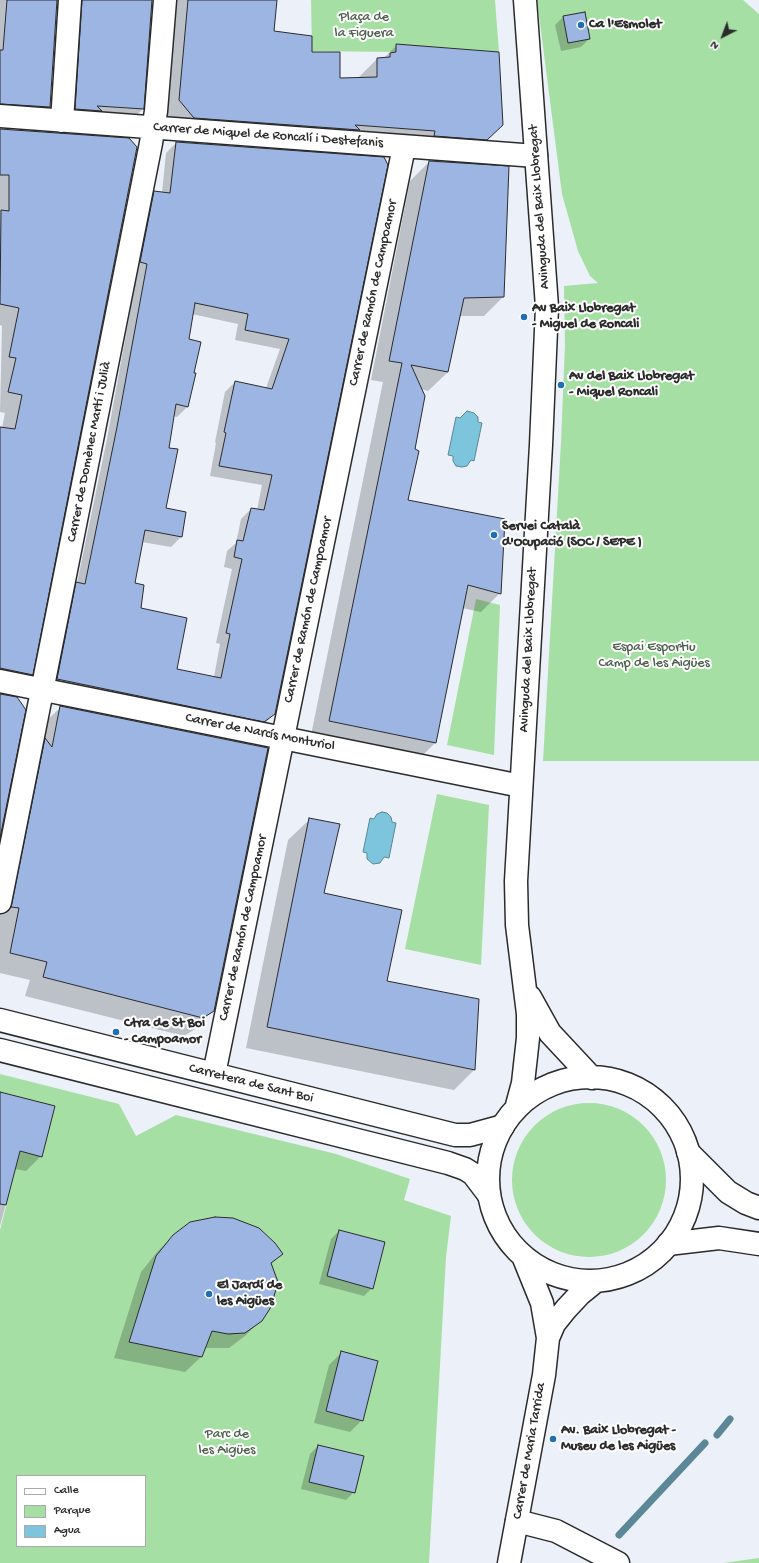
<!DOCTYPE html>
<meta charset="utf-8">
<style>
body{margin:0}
#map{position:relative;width:759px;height:1563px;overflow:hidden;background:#ebf0f9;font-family:"Gochi Hand",sans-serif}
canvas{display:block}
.legend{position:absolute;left:16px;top:1475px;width:130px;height:72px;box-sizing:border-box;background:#fff;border:1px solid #aaa;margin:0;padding:5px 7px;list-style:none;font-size:12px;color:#2b2b2b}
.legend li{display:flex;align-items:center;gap:8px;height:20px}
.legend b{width:20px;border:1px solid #aaa}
.north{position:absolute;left:703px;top:16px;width:40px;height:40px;-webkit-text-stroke:3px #fff;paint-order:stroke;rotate:222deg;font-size:11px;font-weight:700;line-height:16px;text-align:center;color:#2b2b2b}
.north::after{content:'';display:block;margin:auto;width:14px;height:18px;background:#2b2b2b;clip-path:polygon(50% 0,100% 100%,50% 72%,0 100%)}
</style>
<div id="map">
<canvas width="759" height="1563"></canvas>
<ul class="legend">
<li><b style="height:5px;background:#fff"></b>Calle</li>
<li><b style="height:11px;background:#a6dfa4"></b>Parque</li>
<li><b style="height:11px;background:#7dc4dd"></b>Agua</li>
</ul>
<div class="north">N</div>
</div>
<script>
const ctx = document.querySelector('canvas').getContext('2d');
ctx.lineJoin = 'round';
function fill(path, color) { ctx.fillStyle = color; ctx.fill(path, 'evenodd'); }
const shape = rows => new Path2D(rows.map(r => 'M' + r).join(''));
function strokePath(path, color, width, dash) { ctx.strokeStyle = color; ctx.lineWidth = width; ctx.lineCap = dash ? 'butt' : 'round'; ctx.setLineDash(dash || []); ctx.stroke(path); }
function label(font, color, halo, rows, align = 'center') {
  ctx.font = font + ' "Gochi Hand",sans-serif'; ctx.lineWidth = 4; ctx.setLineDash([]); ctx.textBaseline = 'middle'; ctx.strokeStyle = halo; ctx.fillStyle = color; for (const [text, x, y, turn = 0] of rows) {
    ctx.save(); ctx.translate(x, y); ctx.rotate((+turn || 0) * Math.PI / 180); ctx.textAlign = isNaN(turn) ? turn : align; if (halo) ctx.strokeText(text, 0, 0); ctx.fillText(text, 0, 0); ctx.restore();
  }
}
fill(shape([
 [311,0,495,0,499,52,396,44,396,52,312,51],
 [537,0,743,0,759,14,759,761,543,761,561,442,565,345,564,286,598,283,590,276,578,251,562,194],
 [476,599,500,605,494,755,447,745],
 [437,794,489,805,481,965,405,949],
 [0,1074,119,1104,136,1136,176,1115,336,1154,410,1179,404,1200,451,1216,446,1257,429,1563,0,1563,0,1230,20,1151,42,1156,55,1106,0,1092],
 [215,1217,233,1218,259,1228,275,1243,283,1254,271,1263,228,1334,212,1331,202,1357,129,1342,156,1256,173,1235,190,1222],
 [339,1230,385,1242,373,1289,327,1276],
 [341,1352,378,1361,363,1421,326,1411],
 [318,1445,364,1456,355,1492,309,1482],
 [17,1476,145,1476,145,1546,17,1546],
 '512 1180a77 77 0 1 1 154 0a77 77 0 1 1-154 0Z',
 [759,1558,759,1563,723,1563]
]), '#a6dfa4');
const water = shape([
 [467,411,474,413,478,417,478,422,482,423,474,461,471,460,467,466,462,467,456,466,453,461,453,456,448,455,456,417,460,418,467,411],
 [382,812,387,813,391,817,392,822,396,823,389,858,384,857,380,863,373,864,367,859,367,853,363,852,370,818,374,819,377,814,382,812]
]);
fill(water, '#7dc4dd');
strokePath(water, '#5c8796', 1);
fill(shape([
 [0,0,152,0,143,109,124,127,57,127,59,8,56,7,49,107,31,125,0,123],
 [169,0,276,0,273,32,311,53,339,79,358,78,377,59,383,59,397,45,502,124,481,145,159,121],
 [563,17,589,39,581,47,561,51,555,25],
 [0,129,128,139,32,674,13,692,0,690,0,428,2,428,5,413,0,412,2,326,0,325],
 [176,143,383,158,274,714,264,724,47,690,66,594,77,583,107,439,137,274,130,272,144,203,154,192,162,193,166,153],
 [192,314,238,324,235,340,280,349,266,388,235,382,225,392,215,442,216,443,210,476,262,485,257,510,251,509,241,519,236,543,227,551,224,567,232,569,216,643,220,644,214,677,176,669,140,609,134,584,142,542,171,547,181,537,185,513,165,509,168,448,173,416,177,417,187,407,188,340],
 [429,162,503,297,484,316,459,316,448,372,428,391,421,389,407,501,500,593,481,612,462,608,435,743,416,762,310,740,383,382,371,380,410,181],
 [61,707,213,1010,195,1029,184,1036,25,996,30,980,0,973,0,895,42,725],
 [309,820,323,893,386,981,474,1070,454,1090,246,1048,288,840],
 [0,1093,41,1156,26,1171,15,1169,0,1226],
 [339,1231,372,1288,364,1296,319,1284,331,1239],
 [173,1236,282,1254,270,1265,261,1320,245,1336,229,1348,204,1348,201,1357,185,1372,114,1358,141,1272,157,1252],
 [341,1353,362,1420,350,1432,314,1423,329,1365],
 [318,1446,354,1492,346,1500,301,1489,310,1454]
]), '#0003');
strokePath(shape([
 [717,1435,730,1419],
 [619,1535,705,1443]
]), '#5c8796', 7);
const building = shape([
 [7,0,57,0,50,107,0,104,0,50,3,50,7,0],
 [82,0,152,0,144,109,97,106,102,111,75,109,82,0],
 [188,0,277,0,274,31,312,36,312,52,340,52,340,78,377,77,377,58,390,57,390,53,396,52,396,44,499,52,503,125,487,140,434,136,435,131,355,125,360,130,194,118,179,100,188,0],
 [585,12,590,39,568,43,563,16,585,12],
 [0,129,129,138,137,147,33,675,0,668,0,427,15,429,22,395,8,392,16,358,9,357,19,308,0,304,1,210,9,211,9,175,0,175,0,129],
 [176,142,384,157,388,165,275,714,264,722,57,679,76,582,85,584,117,427,147,264,140,262,154,191,170,193,176,142],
 [195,303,248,314,245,330,289,339,272,389,235,381,224,432,226,433,219,466,272,475,264,510,251,508,243,541,237,540,234,557,242,559,226,633,230,634,221,678,177,669,187,618,141,608,144,585,135,583,145,530,182,537,186,512,166,508,178,449,169,448,176,404,188,407,196,373,194,373,201,342,189,339,195,303],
 [429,161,509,166,504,297,464,298,448,372,411,365,425,396,415,449,419,451,408,500,505,519,501,594,468,585,436,743,329,721,402,363,389,361,429,161],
 [0,694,17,697,26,710,0,838,0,694],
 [60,706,268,748,214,1011,203,1018,43,977,47,962,10,953,19,908,11,907,45,738,52,747,60,706],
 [309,818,340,824,324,893,402,910,387,981,479,999,475,1070,267,1027,309,818],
 [0,1092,55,1106,42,1157,20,1151,6,1205,0,1204,0,1092],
 [215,1217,233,1218,259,1228,275,1243,283,1254,271,1263,278,1282,271,1307,262,1321,245,1333,228,1334,212,1331,202,1357,129,1342,156,1256,173,1235,190,1222,215,1217],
 [339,1230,385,1242,373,1289,327,1276,339,1230],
 [341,1351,378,1361,363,1421,326,1411,341,1351],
 [318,1445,364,1456,355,1493,309,1482,318,1445]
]);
fill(building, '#9cb5e2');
strokePath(building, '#2b2b2b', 1);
const minor = shape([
 [0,116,536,156],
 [62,121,70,0],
 [0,681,521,786],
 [0,902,151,143,156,111,165,0],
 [0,1020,455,1135,470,1135,503,1126],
 [0,1050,448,1163,465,1169,473,1174,489,1195],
 [214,1074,404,147],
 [517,1521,556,1531,618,1563]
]);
const major = shape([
 [530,997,550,1033,592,1078],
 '488 1179a102 102 0 1 1 204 0a102 102 0 1 1-204 0Z',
 [516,1109,523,1083,528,1038,528,1014,517,925,516,881,541,445,547,307,525,0],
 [548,1338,554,1324,566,1309,580,1294,596,1281],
 [509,1563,544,1375,548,1338,542,1303,523,1256]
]);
const highway = shape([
 [688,1152,728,1192,746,1203,759,1208],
 [668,1244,719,1238,759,1244]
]);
strokePath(minor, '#2b2b2b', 25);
strokePath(major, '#2b2b2b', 25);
strokePath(highway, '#2b2b2b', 25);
strokePath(minor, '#fff', 22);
strokePath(major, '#fff', 22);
strokePath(highway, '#fff', 22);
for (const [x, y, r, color] of [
 [581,25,4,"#1f6fb2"],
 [524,317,4,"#1f6fb2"],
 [561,385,4,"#1f6fb2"],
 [494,535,4,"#1f6fb2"],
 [116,1032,4,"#1f6fb2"],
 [209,1294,4,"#1f6fb2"],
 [553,1439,4,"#1f6fb2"]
]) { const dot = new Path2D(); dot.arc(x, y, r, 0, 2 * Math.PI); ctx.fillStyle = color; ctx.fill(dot); strokePath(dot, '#fff', 1.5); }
label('14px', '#50614f', '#fff', [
 ["Plaça de",364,18],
 ["la Figuera",364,34],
 ["Espai Esportiu",654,648],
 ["Camp de les Aigües",654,664],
 ["Parc de",227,1435],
 ["les Aigües",227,1451]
]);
label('bold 14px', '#2b2b2b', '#fff', [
 ["Ca l'Esmolet",589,25],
 ["Av Baix Llobregat",532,309],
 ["- Miguel de Roncali",532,325],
 ["Av del Baix Llobregat",569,377],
 ["- Miquel Roncali",569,393],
 ["Servei Català",502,527],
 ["d'Ocupació (SOC / SEPE )",502,543],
 ["Ctra de St Boi",124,1024],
 ["- Campoamor",124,1040],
 ["El Jardí de",217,1286],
 ["les Aigües",217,1302],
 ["Av. Baix Llobregat -",561,1431],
 ["Museu de les Aigües",561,1447]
], 'left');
label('14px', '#2b2b2b', '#fff', [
 ["Carrer de Miquel de Roncalí i Destefanis",268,136,4],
 ["Avinguda del Baix Llobregat",540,207,-94],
 ["Carrer de Ramón de Campoamor",374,293,-78],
 ["Carrer de Domènec Martí i Julià",90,452,-79],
 ["Carrer de Ramón de Campoamor",309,610,-78],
 ["Avinguda del Baix Llobregat",529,650,-87],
 ["Carrer de Narcís Monturiol",260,733,11],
 ["Carrer de Ramón de Campoamor",244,928,-78],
 ["Carretera de Sant Boi",251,1084,14],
 ["Carrer de Maria Tarrida",530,1451,-80]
]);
</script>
